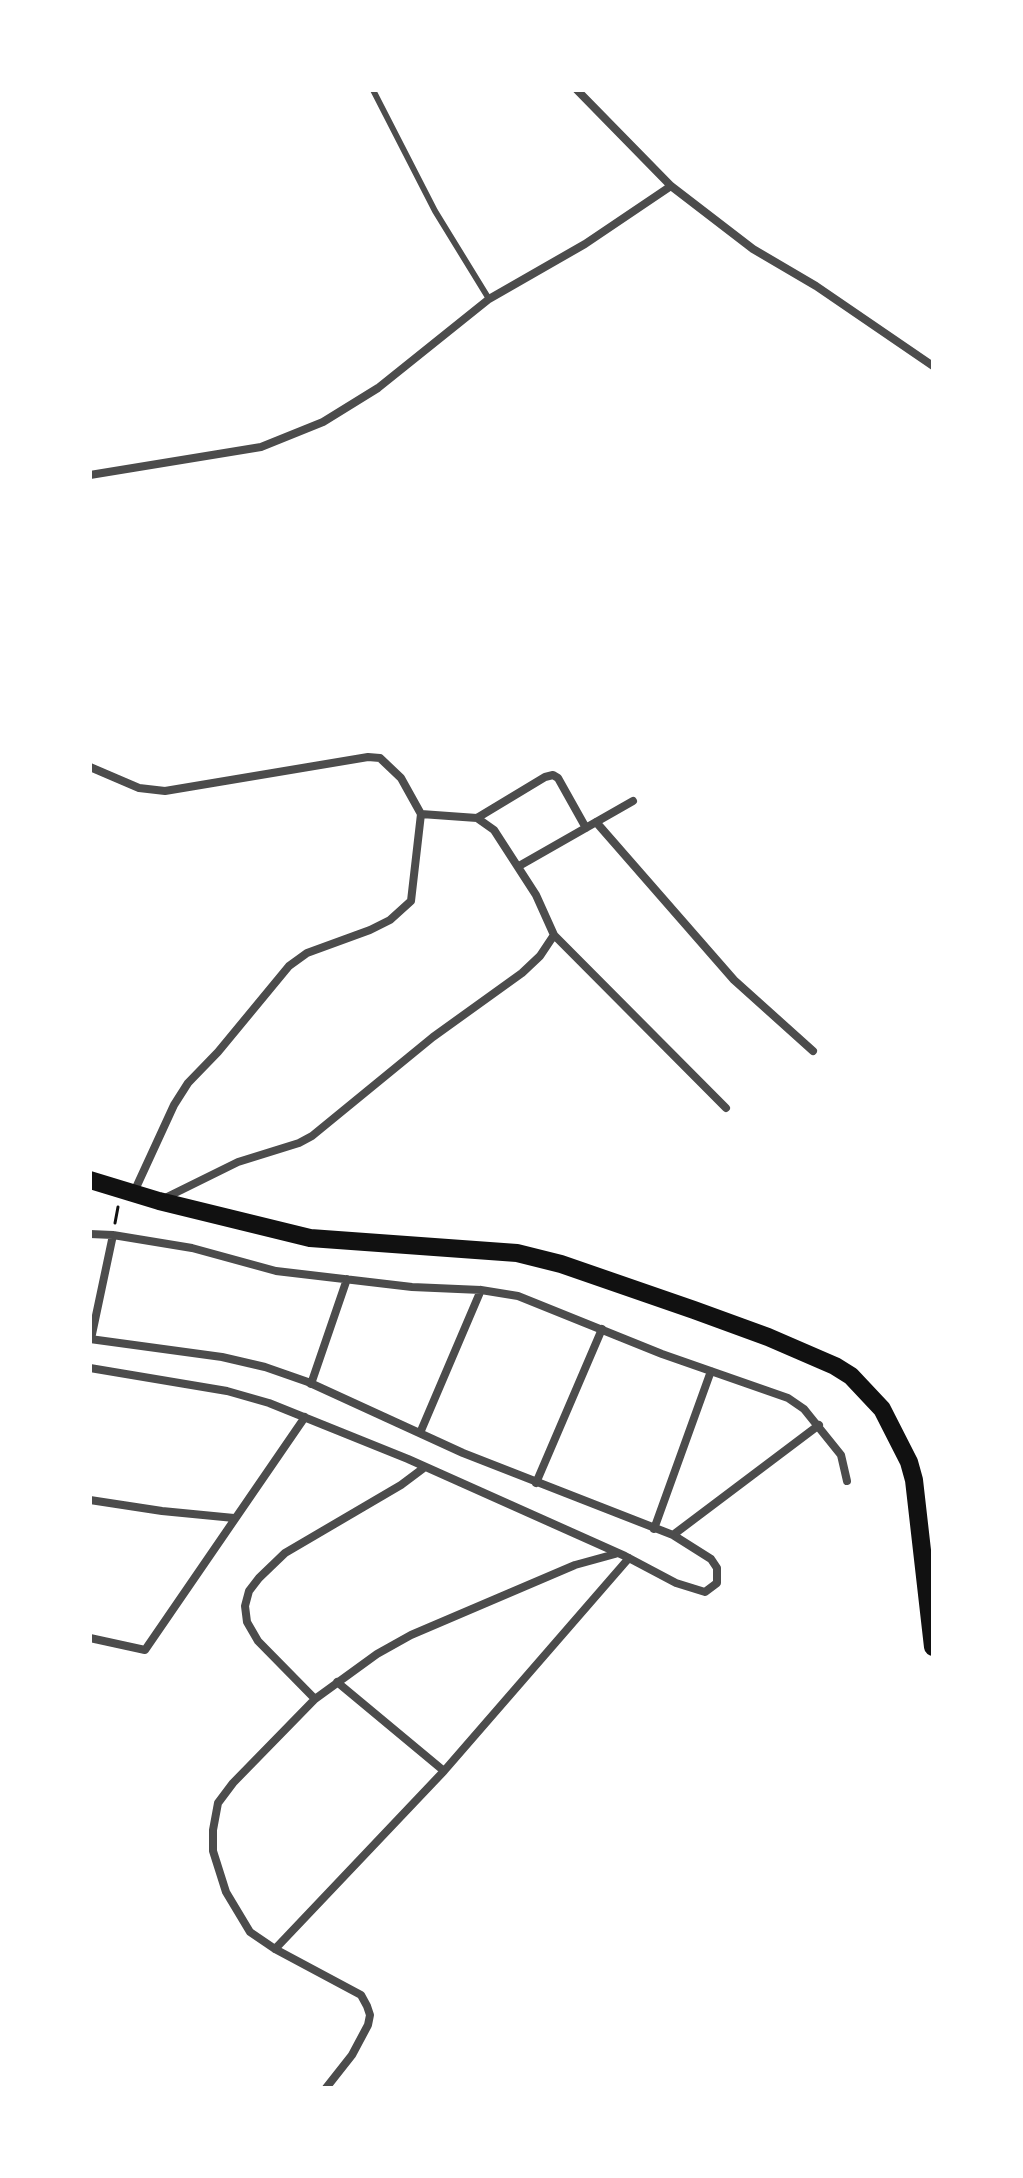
<!DOCTYPE html>
<style>
body{margin:0}
#map{position:relative;width:1023px;height:2178px;overflow:hidden;background:#fff;font-family:"Golos Text",sans-serif}
canvas{display:block}
.frame{position:absolute;inset:0;border:92px solid #fff;pointer-events:none}
</style>
<div id="map">
<canvas width="1023" height="2178"></canvas>
<div class="frame"></div>
</div>
<script>
const ctx = document.querySelector('canvas').getContext('2d');
ctx.lineJoin = 'round';
const shape = rows => new Path2D(rows.map(r => 'M' + r).join(''));
function strokePath(path, color, width, dash) { ctx.strokeStyle = color; ctx.lineWidth = width; ctx.lineCap = dash ? 'butt' : 'round'; ctx.setLineDash(dash || []); ctx.stroke(path); }
strokePath(shape([
 [115,1223,118,1207]
]), '#111', 3);
strokePath(shape([
 [373,90,435,211,489,299]
]), '#4c4c4c', 6);
strokePath(shape([
 [577,90,671,186,753,249,816,286,933,366],
 [90,475,261,447,323,422,378,388,489,299,585,244,671,186],
 [90,767,139,788,165,791,368,757,380,758,401,778,421,814,411,901,390,920,370,930,307,953,289,966,218,1052,188,1083,174,1105,134,1192],
 [421,814,477,818,494,830,536,895,554,935,726,1108],
 [477,818,545,777,553,775,558,778,586,828],
 [596,822,734,980,813,1051],
 [519,866,633,801],
 [163,1199,238,1162,299,1143,312,1136,433,1037,522,973,540,956,554,935],
 [90,1234,113,1235,192,1248,276,1271,412,1287,481,1290,518,1296,662,1354,788,1398,804,1409,841,1455,847,1481],
 [90,1339,222,1357,265,1367,308,1382,463,1453,673,1535,711,1559,717,1568,717,1583,705,1592,676,1583,625,1556,408,1459,269,1403,227,1391,90,1368],
 [91,1339,113,1235],
 [311,1384,347,1279],
 [420,1433,481,1290],
 [536,1483,602,1329],
 [90,1500,162,1511,234,1518],
 [654,1529,711,1371],
 [673,1535,819,1425],
 [90,1638,145,1650,305,1417],
 [337,1682,444,1771],
 [315,1699,258,1641,247,1622,245,1606,249,1591,259,1578,285,1553,401,1485,425,1467],
 [275,1949,444,1771,629,1558],
 [326,2088,352,2055,368,2025,370,2015,367,2006,361,1995,275,1949,250,1932,226,1892,213,1851,213,1830,218,1803,233,1783,315,1699,377,1654,411,1635,575,1565,615,1554]
]), '#4c4c4c', 8);
strokePath(shape([
 [90,1180,159,1201,310,1238,517,1253,561,1264,694,1310,768,1337,835,1366,851,1376,882,1409,909,1462,914,1480,933,1647]
]), '#111', 18);
</script>
